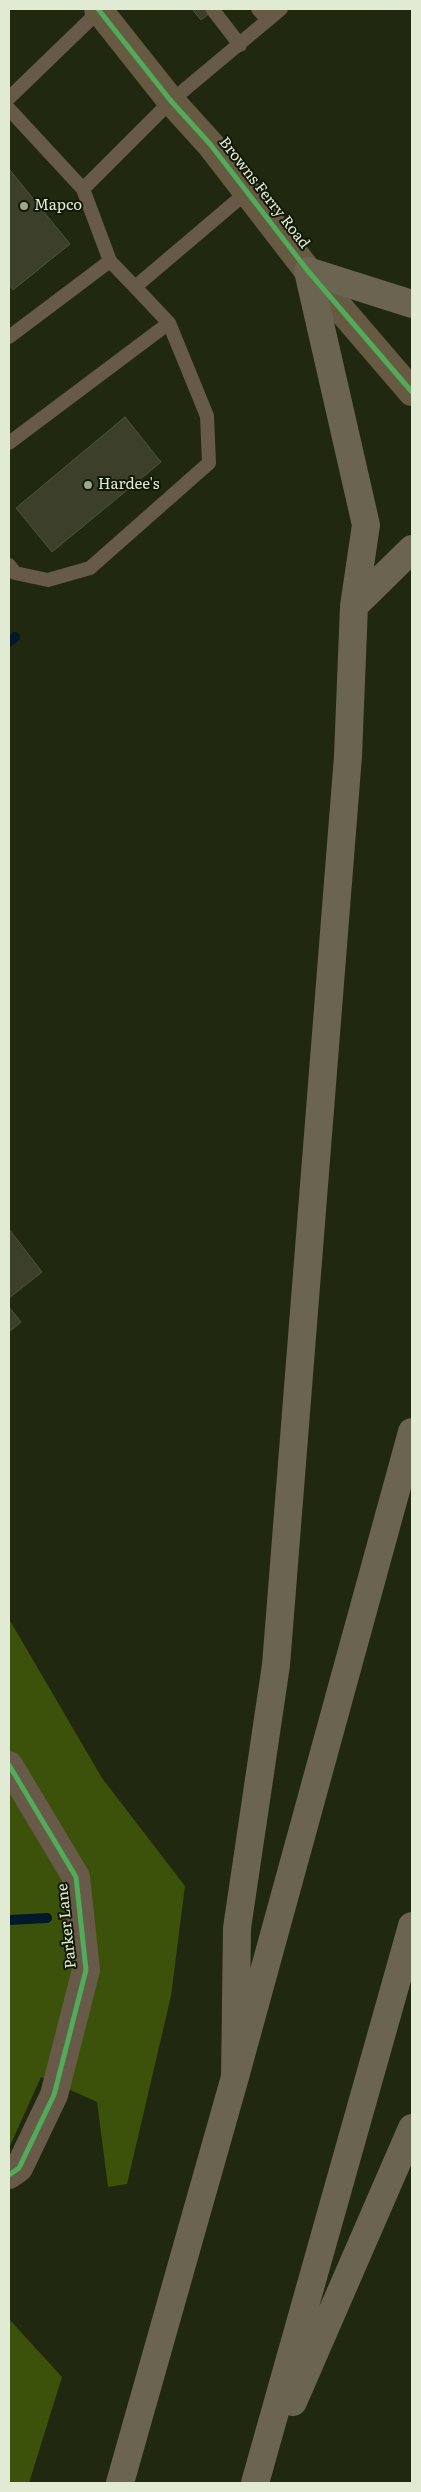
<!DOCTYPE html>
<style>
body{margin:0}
#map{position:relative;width:421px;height:2492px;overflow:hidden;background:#202810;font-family:Literata,serif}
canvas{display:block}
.frame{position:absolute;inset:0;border:10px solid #e1ebd3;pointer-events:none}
</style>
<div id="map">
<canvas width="421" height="2492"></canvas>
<div class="frame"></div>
</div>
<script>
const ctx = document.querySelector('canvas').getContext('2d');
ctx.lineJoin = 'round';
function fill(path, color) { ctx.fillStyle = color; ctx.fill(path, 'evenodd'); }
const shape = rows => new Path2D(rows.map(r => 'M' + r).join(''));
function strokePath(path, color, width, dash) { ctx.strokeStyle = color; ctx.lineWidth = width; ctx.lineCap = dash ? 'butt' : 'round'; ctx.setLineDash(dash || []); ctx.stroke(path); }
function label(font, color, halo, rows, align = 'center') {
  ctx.font = font + ' Literata,serif'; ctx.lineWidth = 4; ctx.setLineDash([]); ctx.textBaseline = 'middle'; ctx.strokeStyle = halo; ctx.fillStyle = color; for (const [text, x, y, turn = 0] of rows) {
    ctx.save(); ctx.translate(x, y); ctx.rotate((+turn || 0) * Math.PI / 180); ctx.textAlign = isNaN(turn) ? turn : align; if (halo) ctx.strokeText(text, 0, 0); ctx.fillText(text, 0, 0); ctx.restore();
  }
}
fill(shape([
 [9,1619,102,1778,185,1886,171,1996,127,2184,108,2187,97,2102,41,2077,9,2148],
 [9,2319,62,2377,29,2483,9,2483]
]), '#3c510a');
strokePath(shape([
 [9,642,15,637],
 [9,1920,47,1918]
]), '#031829', 10);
const building = shape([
 [192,9,215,9,201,20,192,9],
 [9,169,70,244,13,290,9,284,9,169],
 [125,417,161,462,52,552,16,508,125,417],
 [9,1229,42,1272,9,1298,9,1229],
 [9,1307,21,1322,9,1332,9,1307]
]);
fill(building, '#3c402b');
strokePath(building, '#4f533e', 1);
strokePath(shape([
 [258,9,268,20],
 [213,10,240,45],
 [9,98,99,11],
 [9,109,83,189,110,261,135,287],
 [83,189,171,101,281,9],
 [9,337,110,261],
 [9,443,169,323],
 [9,565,15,573,48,580,90,568,209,463,207,416,169,323,135,287,247,192]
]), '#675a48', 14);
strokePath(shape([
 [9,1765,76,1877,86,1970,54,2095,19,2168,9,2175]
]), '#675a48', 28);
strokePath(shape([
 [98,9,171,101,210,144,308,271,412,392]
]), '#665a43', 28);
strokePath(shape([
 [308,271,412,304],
 [354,606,412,549],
 [235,2077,237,1928,276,1665,348,756,354,606,366,525,308,271],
 [293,2402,412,2128],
 [120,2483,235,2077,412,1432],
 [255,2483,412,1926]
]), '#6b6450', 28);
strokePath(shape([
 [98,9,171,101,210,144,308,271,412,392],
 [9,1765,76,1877,86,1970,54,2095,19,2168,9,2175]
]), '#51ab58', 5);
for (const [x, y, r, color] of [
 [24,206,5,"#9da78f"],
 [88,485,5,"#9da78f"]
]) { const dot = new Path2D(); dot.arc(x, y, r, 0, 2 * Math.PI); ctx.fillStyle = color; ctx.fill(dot); strokePath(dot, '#111806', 2); }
label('15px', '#e1ebd3', '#111806', [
 ["Browns Ferry Road",264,193,52],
 ["Parker Lane",67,1926,-96]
]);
label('15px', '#e1ebd3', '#111806', [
 ["Mapco",34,206],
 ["Hardee's",98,485]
], 'left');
</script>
